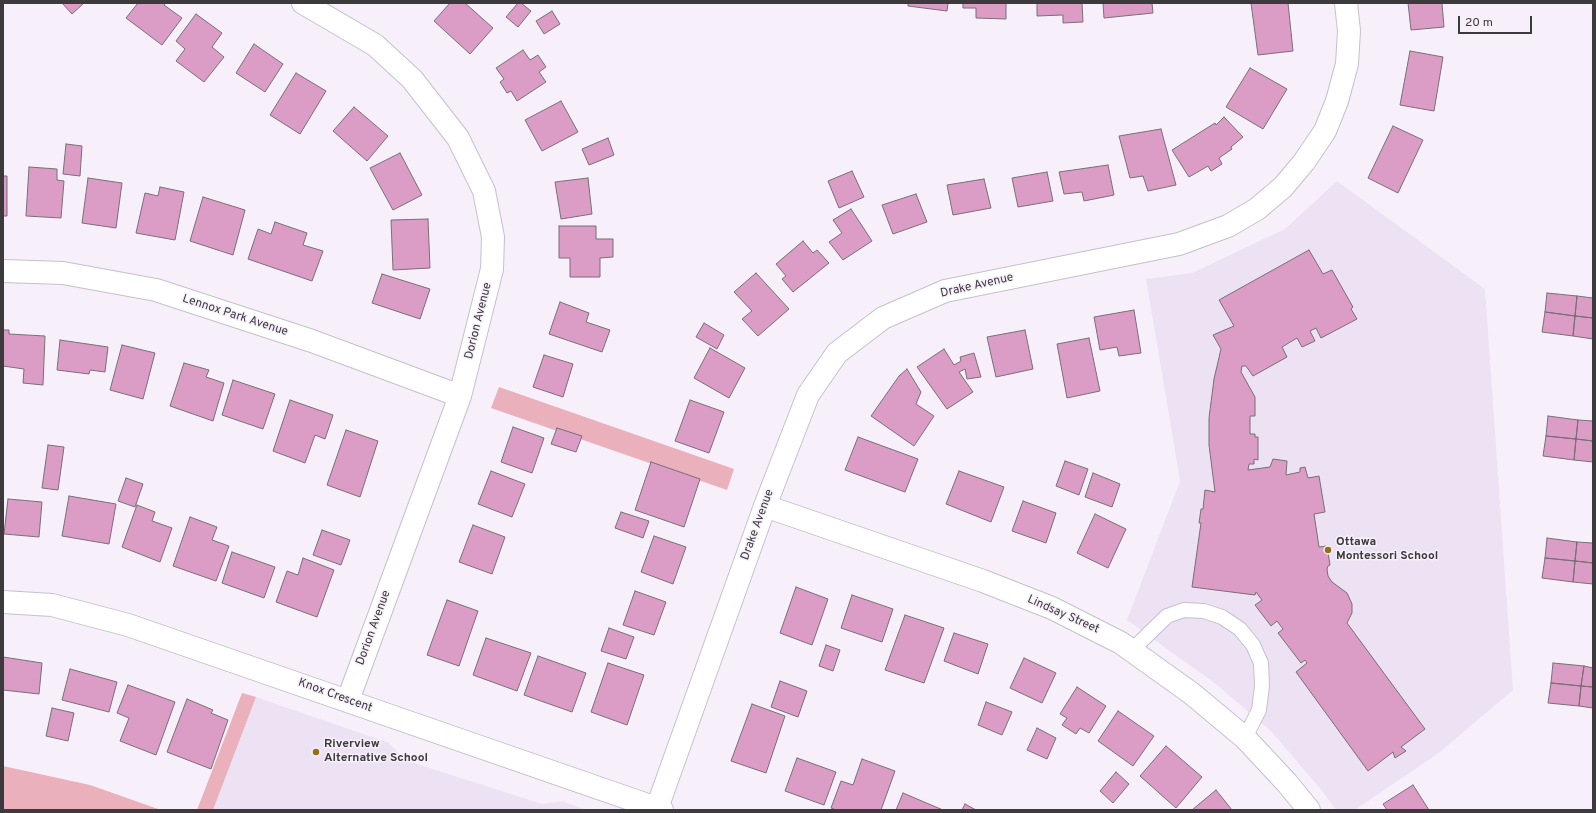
<!DOCTYPE html>
<style>
body{margin:0}
#map{position:relative;width:1596px;height:813px;overflow:hidden;background:#f7f0fb;font-family:Overpass,sans-serif}
canvas{display:block}
.frame{position:absolute;inset:0;border:4px solid #3d3a3e;pointer-events:none}
.scale{position:absolute;left:1458px;top:16px;width:74px;height:18px;box-sizing:border-box;border:2px solid #3d3a3e;border-top:0;padding-left:5px;font-size:12px;line-height:14px;white-space:nowrap;color:#3d3a3e;-webkit-text-stroke:3px #f7f0fb;paint-order:stroke}
</style>
<div id="map">
<canvas width="1596" height="813"></canvas>
<div class="frame"></div>
<div class="scale">20 m</div>
</div>
<script>
const ctx = document.querySelector('canvas').getContext('2d');
ctx.lineJoin = 'round';
function fill(path, color) { ctx.fillStyle = color; ctx.fill(path, 'evenodd'); }
const shape = rows => new Path2D(rows.map(r => 'M' + r).join(''));
function strokePath(path, color, width, dash) { ctx.strokeStyle = color; ctx.lineWidth = width; ctx.lineCap = dash ? 'butt' : 'round'; ctx.setLineDash(dash || []); ctx.stroke(path); }
function label(font, color, halo, rows, align = 'center') {
  ctx.font = font + ' Overpass,sans-serif'; ctx.lineWidth = 3; ctx.setLineDash([]); ctx.textBaseline = 'middle'; ctx.strokeStyle = halo; ctx.fillStyle = color; for (const [text, x, y, turn = 0] of rows) {
    ctx.save(); ctx.translate(x, y); ctx.rotate((+turn || 0) * Math.PI / 180); ctx.textAlign = isNaN(turn) ? turn : align; if (halo) ctx.strokeText(text, 0, 0); ctx.fillText(text, 0, 0); ctx.restore();
  }
}
fill(shape([
 [1337,181,1485,289,1513,690,1440,752,1355,810,1336,810,1323,792,1271,731,1217,685,1127,620,1180,481,1146,279,1192,273,1285,229],
 [256,697,389,743,405,760,542,804,562,801,587,810,213,810]
]), '#ede2f3');
fill(shape([
 [499,387,734,469,727,490,491,408],
 [242,693,256,697,213,810,197,810],
 [3,766,90,785,161,810,3,810]
]), '#eab0bb');
const building = shape([
 [62,3,84,3,72,14,62,3],
 [138,3,165,3,164,5,182,18,162,45,126,18,138,3],
 [450,3,465,3,493,28,470,54,434,21,450,3],
 [518,3,521,3,531,11,518,27,506,17,518,3],
 [908,3,948,3,947,11,908,6,908,3],
 [963,3,1006,3,1006,19,976,18,976,8,963,8,963,3],
 [1037,3,1082,3,1083,22,1063,23,1063,15,1037,16,1037,3],
 [1103,3,1152,3,1153,13,1104,18,1103,3],
 [1251,3,1288,3,1293,51,1258,55,1251,3],
 [1408,3,1442,3,1444,27,1411,30,1408,3],
 [552,11,560,24,544,34,536,21,552,11],
 [196,14,222,33,212,47,224,57,204,82,176,61,185,49,176,41,196,14],
 [254,44,283,64,265,92,236,73,254,44],
 [523,50,530,60,538,55,546,67,539,72,546,82,517,101,511,91,507,93,500,82,504,79,496,68,523,50],
 [1410,51,1443,57,1434,111,1400,105,1410,51],
 [1250,68,1287,89,1263,129,1226,107,1250,68],
 [296,73,326,91,300,134,270,115,296,73],
 [561,101,578,132,542,151,525,120,561,101],
 [354,107,388,136,367,161,333,131,354,107],
 [1224,117,1243,137,1231,147,1232,149,1219,158,1222,164,1211,171,1208,166,1189,177,1172,150,1215,123,1216,125,1224,117],
 [1393,126,1423,140,1398,193,1368,178,1393,126],
 [1161,129,1176,185,1148,191,1143,176,1130,178,1119,136,1161,129],
 [608,138,614,155,589,165,582,149,608,138],
 [66,144,82,146,80,176,63,174,66,144],
 [400,153,422,195,393,210,370,168,400,153],
 [1108,165,1114,195,1084,201,1082,192,1064,194,1059,172,1108,165],
 [29,167,57,169,57,180,64,181,61,218,26,216,29,167],
 [852,171,864,197,839,208,828,181,852,171],
 [1047,172,1053,201,1018,207,1012,178,1047,172],
 [3,176,7,176,7,216,3,216,3,176],
 [88,178,122,183,116,228,82,223,88,178],
 [588,178,592,214,561,219,555,182,588,178],
 [984,179,991,208,953,215,947,185,984,179],
 [160,187,184,192,175,240,136,233,145,193,158,196,160,187],
 [916,194,927,222,893,234,882,205,916,194],
 [203,197,245,210,233,255,190,241,203,197],
 [851,209,872,241,843,260,829,242,842,233,833,220,851,209],
 [428,219,430,268,393,270,391,220,428,219],
 [275,222,307,233,303,245,323,251,312,281,248,259,258,229,271,234,275,222],
 [559,226,596,226,596,239,613,239,613,257,600,258,600,277,570,277,570,258,559,258,559,226],
 [803,241,813,253,817,250,829,263,793,292,782,279,786,276,776,264,803,241],
 [1309,250,1323,274,1332,270,1353,307,1351,309,1357,319,1321,338,1316,328,1310,331,1315,341,1302,347,1297,338,1282,347,1287,357,1253,376,1246,366,1242,366,1241,372,1255,397,1255,416,1250,416,1250,434,1255,434,1255,437,1258,437,1258,460,1254,459,1254,464,1249,464,1248,470,1270,467,1273,459,1287,461,1286,475,1300,472,1300,468,1305,467,1308,478,1319,476,1325,512,1314,514,1319,547,1327,546,1330,565,1328,566,1327,569,1328,576,1332,582,1347,593,1352,604,1352,613,1347,623,1425,729,1401,747,1406,751,1395,758,1393,752,1368,771,1296,672,1307,663,1305,660,1301,663,1278,633,1283,629,1277,621,1271,626,1255,605,1262,600,1256,592,1255,595,1192,587,1201,523,1199,523,1201,509,1203,509,1205,490,1215,492,1209,445,1209,418,1214,379,1221,349,1213,335,1234,326,1219,300,1309,250],
 [756,273,789,309,758,336,742,319,752,311,734,292,756,273],
 [382,274,430,289,420,319,372,303,382,274],
 [1547,293,1577,296,1575,316,1545,312,1547,293],
 [1577,296,1593,298,1593,318,1575,316,1577,296],
 [560,302,589,313,586,322,610,330,602,352,549,334,560,302],
 [1134,310,1141,353,1119,356,1117,347,1100,350,1094,317,1134,310],
 [1545,312,1575,316,1573,336,1542,332,1545,312],
 [1575,316,1593,318,1593,339,1573,336,1575,316],
 [704,323,724,335,717,349,696,337,704,323],
 [3,330,9,330,9,334,45,336,43,385,23,383,24,369,3,366,3,330],
 [1025,330,1033,369,996,377,987,337,1025,330],
 [1089,338,1100,391,1067,398,1057,344,1089,338],
 [60,340,108,347,105,372,90,370,89,374,57,370,60,340],
 [122,345,155,353,143,399,110,390,122,345],
 [710,348,745,368,729,398,694,378,710,348],
 [944,349,954,365,961,361,960,357,974,353,981,377,967,379,965,369,959,372,973,392,947,409,917,367,944,349],
 [544,355,573,364,563,397,533,387,544,355],
 [184,363,209,370,206,377,224,383,213,421,170,406,184,363],
 [907,369,921,392,916,404,934,416,914,446,871,416,899,376,907,369],
 [233,380,275,394,263,429,222,415,233,380],
 [290,400,333,415,325,439,315,435,305,463,273,451,290,400],
 [690,400,724,412,709,453,675,441,690,400],
 [1548,416,1578,420,1576,439,1546,436,1548,416],
 [1578,420,1593,421,1593,441,1576,439,1578,420],
 [513,427,544,438,532,473,501,462,513,427],
 [557,428,582,436,576,452,551,444,557,428],
 [346,430,378,441,360,497,327,485,346,430],
 [1546,436,1576,439,1574,460,1543,456,1546,436],
 [858,437,918,459,905,492,845,470,858,437],
 [1576,439,1593,441,1593,462,1574,460,1576,439],
 [48,445,64,447,58,490,42,488,48,445],
 [1065,461,1088,469,1079,495,1056,486,1065,461],
 [651,462,700,479,684,527,635,510,651,462],
 [491,471,525,484,512,517,478,504,491,471],
 [959,471,1004,487,991,522,946,504,959,471],
 [1093,473,1120,484,1112,507,1085,497,1093,473],
 [126,478,143,484,135,507,118,501,126,478],
 [69,496,116,504,109,544,62,536,69,496],
 [8,499,42,502,39,537,4,534,8,499],
 [1023,501,1056,513,1046,543,1012,531,1023,501],
 [137,505,155,512,152,521,172,528,160,562,122,547,137,505],
 [621,512,649,521,643,538,615,528,621,512],
 [1095,514,1126,529,1108,568,1077,553,1095,514],
 [190,517,217,527,212,540,229,546,216,581,173,566,190,517],
 [473,525,505,537,492,574,459,562,473,525],
 [322,530,350,540,341,565,313,555,322,530],
 [654,536,686,547,673,584,641,572,654,536],
 [1547,538,1577,542,1575,561,1545,558,1547,538],
 [1577,542,1593,543,1593,563,1575,561,1577,542],
 [232,552,275,567,264,598,222,583,232,552],
 [303,558,334,570,317,617,276,602,287,571,298,575,303,558],
 [1545,558,1575,561,1573,582,1542,578,1545,558],
 [1575,561,1593,563,1593,584,1573,582,1575,561],
 [796,587,828,599,812,645,780,633,796,587],
 [635,591,666,602,654,635,623,625,635,591],
 [852,595,893,609,882,642,841,628,852,595],
 [447,600,478,611,459,666,427,655,447,600],
 [905,615,944,628,924,683,885,670,905,615],
 [609,628,634,637,626,659,601,651,609,628],
 [954,633,988,644,978,674,944,661,954,633],
 [486,638,531,653,517,691,473,675,486,638],
 [826,645,840,650,833,671,819,666,826,645],
 [538,656,586,673,572,712,524,695,538,656],
 [3,657,42,663,39,694,3,690,3,657],
 [1024,658,1056,673,1042,703,1010,688,1024,658],
 [608,663,644,675,627,725,591,712,608,663],
 [1553,663,1584,666,1581,686,1551,683,1553,663],
 [1584,666,1593,668,1593,687,1581,686,1584,666],
 [70,669,117,682,109,712,62,700,70,669],
 [780,681,807,691,798,717,771,707,780,681],
 [1551,683,1581,686,1579,706,1548,703,1551,683],
 [128,685,175,702,156,755,120,741,129,718,117,713,128,685],
 [1581,686,1593,687,1593,708,1579,706,1581,686],
 [1077,687,1106,706,1089,733,1080,728,1076,734,1062,725,1067,718,1060,714,1077,687],
 [187,699,213,710,211,713,228,720,211,769,167,752,187,699],
 [986,702,1012,712,1002,735,978,725,986,702],
 [752,704,785,716,766,773,731,761,752,704],
 [52,708,74,713,68,741,46,736,52,708],
 [1118,711,1154,736,1133,766,1098,741,1118,711],
 [1037,728,1056,738,1047,759,1027,750,1037,728],
 [1166,746,1202,777,1176,808,1140,776,1166,746],
 [797,758,836,772,824,805,785,791,797,758],
 [862,759,895,771,881,810,836,810,831,808,841,781,853,785,862,759],
 [1116,772,1129,784,1113,803,1100,791,1116,772],
 [1413,785,1429,810,1387,810,1383,804,1413,785],
 [1216,790,1232,810,1192,810,1216,790],
 [903,793,943,810,896,810,903,793],
 [965,804,976,810,962,810,965,804]
]);
fill(building, '#db9cc6');
strokePath(building, '#796f75', 1);
const service = shape([
 [1132,650,1167,616,1184,610,1204,611,1222,617,1240,629,1253,645,1261,663,1262,686,1259,710,1245,738]
]);
const minor = shape([
 [303,3,375,45,412,79,458,138,484,191,493,237,492,269,460,396,348,700],
 [3,271,63,273,156,290,312,341,460,396],
 [765,506,983,581,1052,608,1121,643,1191,693,1245,738,1287,783,1309,810],
 [3,602,52,605,128,625,662,810],
 [657,808,765,506,808,395,837,353,883,318,945,291,1179,244,1228,226,1257,209,1283,187,1304,162,1325,131,1337,101,1347,64,1349,31,1346,3]
]);
strokePath(service, '#c6c0ca', 16);
strokePath(minor, '#c6c0ca', 24);
strokePath(service, '#fff', 14);
strokePath(minor, '#fff', 22);
for (const [x, y, r, color] of [
 [1328,550,4,"#937018"],
 [316,752,4,"#937018"]
]) { const dot = new Path2D(); dot.arc(x, y, r, 0, 2 * Math.PI); ctx.fillStyle = color; ctx.fill(dot); strokePath(dot, '#f7f0fb', 1.5); }
label('12px', '#3d3a3e', '#f7f0fb', [
 ["Drake Avenue",977,286,-13],
 ["Lennox Park Avenue",235,316,18],
 ["Dorion Avenue",479,321,-76],
 ["Drake Avenue",758,525,-70],
 ["Lindsay Street",1063,615,24],
 ["Dorion Avenue",374,628,-70],
 ["Knox Crescent",335,696,20]
]);
label('bold 12px', '#3d3a3e', '#f7f0fb', [
 ["Ottawa",1336,543],
 ["Montessori School",1336,557],
 ["Riverview",324,745],
 ["Alternative School",324,759]
], 'left');
</script>
